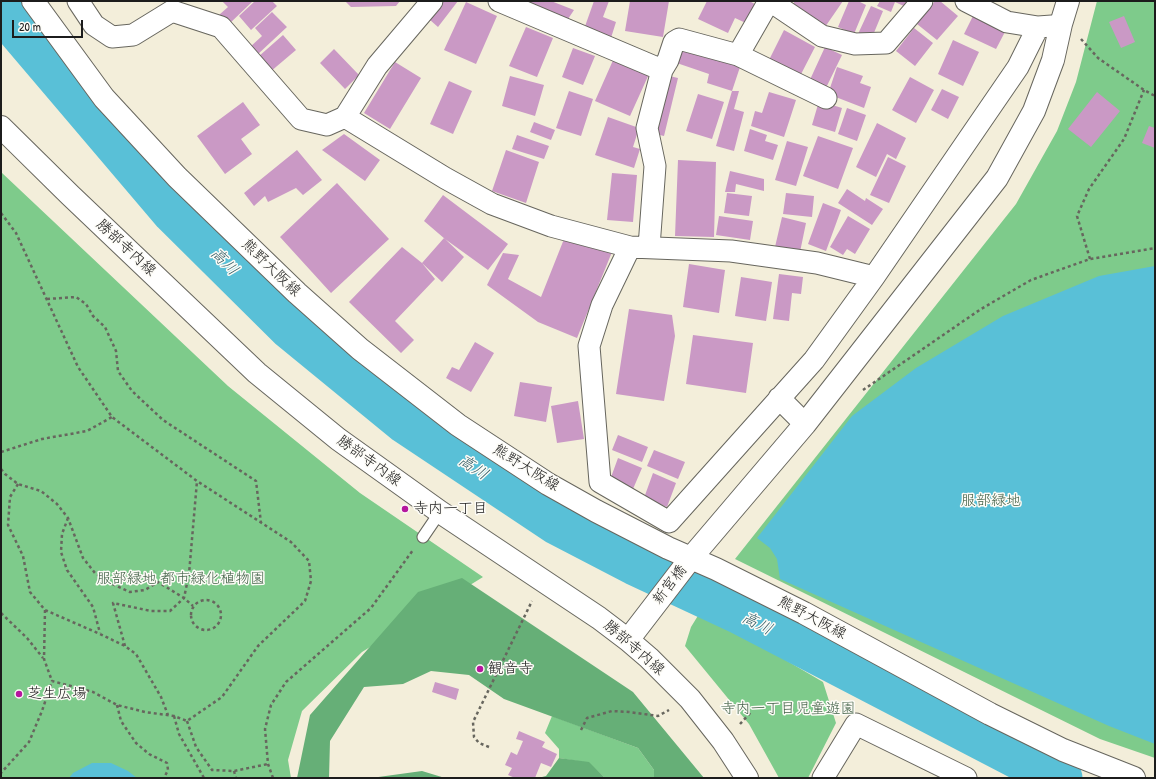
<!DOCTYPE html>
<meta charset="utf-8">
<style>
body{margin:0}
#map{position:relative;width:1156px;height:779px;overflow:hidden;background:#f3eeda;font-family:"Patrick Hand",sans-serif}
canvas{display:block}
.frame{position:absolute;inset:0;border:2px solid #1c1c1c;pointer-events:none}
.scale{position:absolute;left:12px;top:20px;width:71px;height:18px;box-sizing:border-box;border:2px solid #1c1c1c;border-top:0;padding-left:5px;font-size:12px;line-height:14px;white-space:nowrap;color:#1c1c1c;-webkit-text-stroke:3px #fdfcf7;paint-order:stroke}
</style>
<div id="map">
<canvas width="1156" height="779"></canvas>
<div class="frame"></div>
<div class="scale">20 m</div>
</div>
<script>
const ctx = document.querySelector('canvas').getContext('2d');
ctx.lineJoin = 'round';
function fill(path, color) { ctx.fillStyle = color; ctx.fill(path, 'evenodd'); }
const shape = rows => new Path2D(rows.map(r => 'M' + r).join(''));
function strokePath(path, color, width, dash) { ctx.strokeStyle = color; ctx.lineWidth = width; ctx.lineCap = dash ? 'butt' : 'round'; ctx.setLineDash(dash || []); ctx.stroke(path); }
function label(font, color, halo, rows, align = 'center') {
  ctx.font = font + ' "Patrick Hand","Klee One",sans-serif'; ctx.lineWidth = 3; ctx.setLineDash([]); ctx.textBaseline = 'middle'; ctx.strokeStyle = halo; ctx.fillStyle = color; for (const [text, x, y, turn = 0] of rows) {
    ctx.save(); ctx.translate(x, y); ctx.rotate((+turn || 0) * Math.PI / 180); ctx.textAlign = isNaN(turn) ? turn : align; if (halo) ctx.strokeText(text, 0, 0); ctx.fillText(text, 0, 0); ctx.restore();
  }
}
fill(shape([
 [1097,1,1155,1,1155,758,1100,739,735,559,1016,204,1057,131,1076,82],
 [1,172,228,386,360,493,483,577,362,652,302,711,288,760,291,778,1,778],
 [699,614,724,624,823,682,836,723,808,778,779,778,749,724,685,646,691,627],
 [552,716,638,748,654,770,654,778,605,778,589,763,559,758,559,749,545,733]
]), '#7ecb8b');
fill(shape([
 [462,578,633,692,704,778,654,778,654,770,638,748,504,699,469,675,431,671,403,684,364,687,330,741,329,778,297,778,310,715,418,592],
 [559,758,589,762,605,778,538,778,546,776],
 [422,771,445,778,371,778]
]), '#66af77');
fill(shape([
 [1155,266,1155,744,1109,726,780,579,777,559,770,548,757,538,852,416,916,368,1003,316,1099,276],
 [92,763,111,763,128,771,137,778,69,778,73,773]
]), '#59c0d7');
strokePath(shape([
 [1,4,14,25,173,212,289,327,405,422,558,524,635,564,738,612,1044,771,1061,778]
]), '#59c0d7', 43);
fill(shape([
 [222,1,253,1,228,25,219,15,228,7],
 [255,1,272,1,277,6,251,30,239,16],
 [345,1,400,1,396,6,351,7],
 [444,1,458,1,438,27,430,20],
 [525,1,551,1,574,10,568,19],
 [594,1,609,1,603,17,616,22,610,41,583,32],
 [630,1,669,1,663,37,625,31],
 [707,1,749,1,757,5,748,24,735,18,728,33,698,19],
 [795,1,843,1,823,30,791,7],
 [849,1,858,1,866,5,854,34,838,27],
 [880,1,908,1,906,7,895,2,891,12,877,6],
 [935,1,940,1,958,16,937,40,917,24],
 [466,2,497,16,476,64,444,50],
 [871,6,883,11,871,40,858,34],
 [272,12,287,27,257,55,249,48,262,36,255,28],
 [974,14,1006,30,996,49,964,34],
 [1124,16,1135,42,1121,48,1109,22],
 [526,27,553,38,537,77,509,66],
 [914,28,933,43,915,66,896,51],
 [784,30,815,47,798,80,767,64],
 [283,35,296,50,270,72,258,57],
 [953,40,979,52,963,86,938,74],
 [674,42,741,64,732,91,739,91,734,109,744,112,734,151,716,146,732,91,707,83,709,74,668,60],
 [825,47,842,55,824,92,808,84],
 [573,48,595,56,583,85,562,77],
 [334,49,359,75,345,89,320,63],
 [614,58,649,74,630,116,595,101],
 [395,62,421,78,390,129,364,113],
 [837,67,863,76,860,83,871,87,864,108,828,94],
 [665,75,678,78,664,136,651,133],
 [510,76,544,85,535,116,502,106],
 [910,77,934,90,916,123,892,110],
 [449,81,472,91,453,134,430,124],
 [942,89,959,97,948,119,931,110],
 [569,91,593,99,581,136,556,128],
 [769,92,796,100,784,137,751,126,755,111,762,113],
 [1097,92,1120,111,1091,147,1068,129],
 [698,94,724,102,712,139,686,131],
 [819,101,842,108,835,132,812,125],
 [243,102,260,125,241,139,252,154,225,174,197,136],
 [847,108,866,115,857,141,838,134],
 [608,117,639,128,633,147,640,149,634,168,595,155],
 [534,122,555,130,551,140,530,132],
 [877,123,906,138,896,159,887,154,876,177,856,167],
 [1149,126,1155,128,1155,148,1142,143],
 [750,129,767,135,765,141,778,145,773,160,744,151],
 [344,134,380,160,365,181,322,150],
 [517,135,549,146,544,159,512,149],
 [818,136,853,148,838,189,803,176],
 [787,141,808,147,796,186,775,180],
 [297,150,322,180,303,195,296,188,268,202,265,196,254,206,244,193],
 [506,150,539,162,526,203,492,191],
 [888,157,906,166,889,203,870,195],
 [678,160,716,162,714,237,675,236],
 [730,171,764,179,764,191,736,184,735,192,725,192],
 [612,173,637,175,633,222,607,220],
 [337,183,389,239,331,293,280,237],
 [847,189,865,201,866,198,883,209,872,225,838,203],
 [727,193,752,196,749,216,724,213],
 [786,193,814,196,812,217,783,214],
 [443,195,508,244,488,270,445,239,424,221],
 [823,203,841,210,826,251,808,244],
 [719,216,753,221,750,240,716,235],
 [848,216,870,229,855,254,847,249,843,255,830,247],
 [782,217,806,223,800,252,775,247],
 [566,234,612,252,577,338,538,322,487,285,503,253,519,255,508,279,541,297],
 [444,238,464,257,442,282,422,263],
 [402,247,422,263,435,279,395,321,414,340,401,353,349,302],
 [689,264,725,270,719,313,683,307],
 [779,274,803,277,801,294,792,293,789,321,773,319],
 [741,277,772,282,766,321,735,316],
 [629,309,672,315,675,336,664,401,616,394],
 [693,335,753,343,746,393,686,384],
 [475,342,494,353,471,392,446,378,452,367,459,370],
 [520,382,552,387,546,422,514,416],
 [578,401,584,439,557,443,551,406],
 [618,435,648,447,642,462,612,450],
 [654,450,685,462,678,479,647,466],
 [618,458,642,468,633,489,610,480],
 [653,473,676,483,667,507,644,498],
 [435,682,459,689,456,700,432,692],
 [519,731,545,742,542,747,557,754,551,767,541,763,535,778,515,778,508,775,512,768,505,765,511,752,517,755,523,741,516,739]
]), '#ca99c5');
const lane = shape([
 [423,537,440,512]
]);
const street = shape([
 [78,1,94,25,112,37,133,35,172,11,221,27,301,119,327,125,345,117,377,66,432,1],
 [499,1,662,70],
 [770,1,822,36,855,44,886,43,922,1],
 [966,1,1007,22,1038,27,1052,26],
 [738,55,769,1],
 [345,117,445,178,492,204,551,226,630,247,731,251,817,263,874,277],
 [630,247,602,305,589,346,600,482,669,522,814,360,874,277,1018,67,1038,27],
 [649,247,655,166,647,128,662,70,668,60,674,42,679,39,738,55,826,98],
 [779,398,805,424],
 [823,778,856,724,966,778]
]);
const secondary = shape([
 [33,1,104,98,177,177,297,293,360,349,458,425,548,484,596,511,668,548,716,569,804,613,990,714,1063,750,1134,778],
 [1,127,70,195,257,373,338,439,440,512,599,618,628,640,649,658,690,699,723,741,747,778],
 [628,640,691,558,805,424,997,178,1034,111,1053,60,1061,24,1068,1]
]);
strokePath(lane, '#67665e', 13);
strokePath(street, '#67665e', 23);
strokePath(secondary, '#67665e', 24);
strokePath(shape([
 [1081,39,1098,58,1144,90,1155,96],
 [1,213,16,233,78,367,112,417,197,481,291,542,309,561,311,581,305,601,258,646,222,697,187,721,174,716,145,712,117,705,93,692,52,681,42,711,29,742,1,773],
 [1090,259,1077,216,1089,189,1124,139,1144,90],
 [47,299,76,297,86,304,93,316,105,327,116,351,118,371,132,391,163,420,256,481,261,523],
 [863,390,981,309,1031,280,1090,259,1155,248],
 [1,452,42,439,87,431,112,417],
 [1,469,5,474,18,484,41,491,57,504,68,518,83,558,95,573,110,583,130,592,145,590,158,582,184,598,193,606],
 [18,484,10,497,8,525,23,556,30,592,45,610,100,634,125,646,136,654,161,697,168,715],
 [68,518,62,534,61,552,67,570,93,607,100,633],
 '191 615a15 15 0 1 1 30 0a15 15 0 1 1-30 0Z',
 [45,610,44,659,52,681],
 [1,613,27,638,43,658],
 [125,646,113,603,151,611,170,611,184,598,189,574,197,481],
 [117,705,121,721,136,743,149,754,167,763,168,770,164,778],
 [174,716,179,734,204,778],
 [187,721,196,747,212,770,234,771,268,764],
 [740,724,751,712],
 [581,730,587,718,612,711,629,712,658,716,669,710],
 [489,747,479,743,474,737,473,722,532,601],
 [234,771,236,778],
 [273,778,268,764,265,729,271,705,286,682,371,608,413,550]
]), '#67665e', 2.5, [3, 3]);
strokePath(lane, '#fff', 11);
strokePath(street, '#fff', 21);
strokePath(secondary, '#fff', 22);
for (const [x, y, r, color] of [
 [405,509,4,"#b5179e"],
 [480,669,4,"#b5179e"],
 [19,694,4,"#b5179e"]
]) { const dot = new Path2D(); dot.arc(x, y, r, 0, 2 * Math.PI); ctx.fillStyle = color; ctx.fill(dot); strokePath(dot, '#fdfcf7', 1.5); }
label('15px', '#1c1c1c', '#fdfcf7', [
 ["勝部寺内線",126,248,43],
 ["熊野大阪線",271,268,44],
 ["勝部寺内線",369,461,36],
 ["熊野大阪線",526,468,32],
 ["新宮橋",670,585,-52],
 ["熊野大阪線",812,618,28],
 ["勝部寺内線",634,648,41]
]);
label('15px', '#436248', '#fdfcf7', [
 ["服部緑地",991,501],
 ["服部緑地 都市緑化植物園",181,579],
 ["寺内一丁目児童遊園",788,709]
]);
label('15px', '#1c1c1c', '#fdfcf7', [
 ["寺内一丁目",413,509],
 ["観音寺",488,669],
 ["芝生広場",27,694]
], 'left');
label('italic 16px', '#345e67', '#fdfcf7', [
 ["高川",224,262,45],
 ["高川",473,468,33],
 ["高川",757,624,27]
]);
</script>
